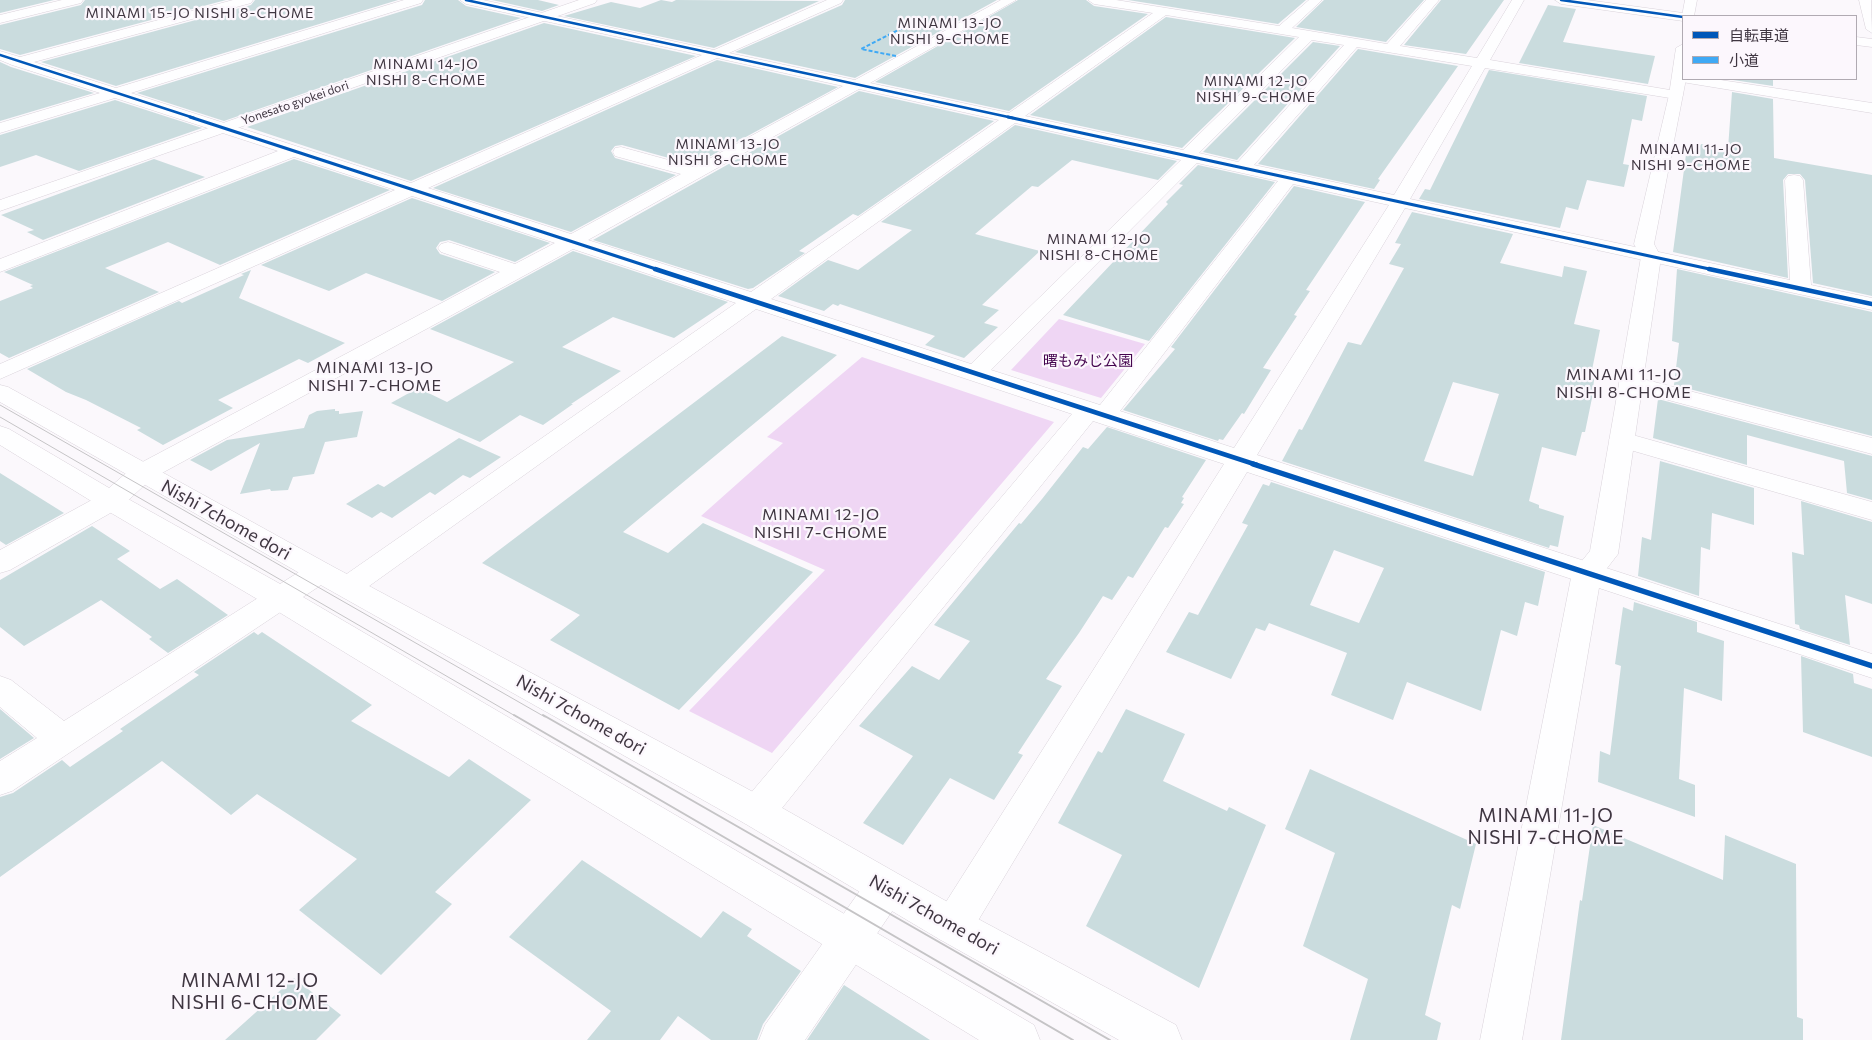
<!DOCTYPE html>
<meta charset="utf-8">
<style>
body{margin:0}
#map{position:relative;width:1872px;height:1040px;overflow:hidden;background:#fbf8fc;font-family:Commissioner,"Noto Sans JP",sans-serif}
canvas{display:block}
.legend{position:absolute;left:1682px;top:15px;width:175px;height:65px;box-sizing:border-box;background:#fcf7fd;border:1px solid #b0aab2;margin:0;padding:6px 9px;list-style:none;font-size:15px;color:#3f3641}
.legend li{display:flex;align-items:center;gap:10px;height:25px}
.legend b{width:25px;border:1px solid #b0aab2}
</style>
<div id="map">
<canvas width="1872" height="1040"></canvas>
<ul class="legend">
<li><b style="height:6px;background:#0057b8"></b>自転車道</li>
<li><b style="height:6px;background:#3fa9f5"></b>小道</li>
</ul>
</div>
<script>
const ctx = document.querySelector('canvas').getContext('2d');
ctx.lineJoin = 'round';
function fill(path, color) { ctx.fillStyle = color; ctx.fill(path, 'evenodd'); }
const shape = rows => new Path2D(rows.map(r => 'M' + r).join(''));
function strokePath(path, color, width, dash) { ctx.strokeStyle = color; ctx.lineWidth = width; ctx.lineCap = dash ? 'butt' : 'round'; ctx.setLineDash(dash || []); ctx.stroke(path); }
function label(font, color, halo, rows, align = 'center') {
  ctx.font = font + ' Commissioner,"Noto Sans JP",sans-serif'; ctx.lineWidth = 4.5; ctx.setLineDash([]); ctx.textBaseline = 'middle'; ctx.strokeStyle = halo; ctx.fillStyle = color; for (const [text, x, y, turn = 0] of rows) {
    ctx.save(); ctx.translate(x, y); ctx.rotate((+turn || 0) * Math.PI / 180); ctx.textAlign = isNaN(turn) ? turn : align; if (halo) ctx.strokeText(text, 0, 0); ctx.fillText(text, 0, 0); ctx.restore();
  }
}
fill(shape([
 [1059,319,1145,344,1101,398,1011,370],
 [862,357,1054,422,772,753,689,711,825,570,701,516,783,443,767,437]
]), '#efd6f4');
fill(shape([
 [0,0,54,0,0,13],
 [85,0,226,0,20,55,0,49,0,25,81,5],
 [255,0,398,0,116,86,41,62,251,5],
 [425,0,458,0,466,6,521,18,224,121,137,93,422,5],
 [492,0,538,0,559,5,542,11],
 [661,0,672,2,676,0,819,1,714,48,564,16,611,2,640,8],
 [845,0,997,0,855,78,735,52,842,5],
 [1018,0,1086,0,1094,6,1148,14,1009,111,875,82],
 [1128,0,1306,0,1278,24],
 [1324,0,1424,0,1386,42,1296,27],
 [1441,0,1504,0,1466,54,1404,45],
 [1548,5,1576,9,1563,42,1655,56,1648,84,1519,63],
 [1166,17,1295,38,1182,148,1030,115],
 [544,23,696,56,411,181,247,127],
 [1313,42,1340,46,1237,160,1203,152],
 [1358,49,1458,66,1378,179,1380,180,1374,189,1258,164],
 [717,60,838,87,694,165,622,145,615,146,611,151,615,158,676,175,571,232,433,188],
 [0,62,11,67,94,93,0,121],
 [1489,70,1647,96,1642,121,1632,119,1623,164,1629,165,1624,187,1587,180,1578,210,1566,207,1560,228,1419,199,1425,189,1430,190],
 [1733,79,1773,79,1773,86,1733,80],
 [859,91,994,121,858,216,853,214,799,251,805,253,753,288,748,289,593,240],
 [1732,92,1773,99,1774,158,1872,175,1872,296,1813,283,1805,180,1800,174,1788,174,1783,180,1788,278,1673,252,1687,147,1698,149,1701,144,1728,149],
 [115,100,202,128,79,171,36,155,0,167,0,135],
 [1015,125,1177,161,1158,180,1072,160,1038,187,1032,186,975,234,1040,251,982,305,999,310,984,323,998,327,964,358,925,345,935,336,840,304,838,306,833,304,824,311,778,296,828,260,858,270,912,230,881,222],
 [154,159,205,177,43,240,27,232,34,230,1,215],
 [294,159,390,190,220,265,168,242,105,268,159,292,9,358,0,353,0,301,33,288,30,286,33,285,4,272],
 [1198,165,1275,182,1149,341,1063,315,1168,204,1166,202,1183,185,1179,184],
 [1294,186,1365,202,1306,290,1310,291,1294,315,1297,316,1263,368,1271,370,1244,414,1242,413,1223,440,1219,439,1218,441,1123,410,1175,349,1171,347],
 [412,198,550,243,515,262,449,240,440,242,436,248,440,254,495,272,442,301,366,273,329,291,261,265],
 [1412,212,1513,234,1500,263,1562,277,1564,266,1587,271,1574,324,1600,330,1592,370,1595,371,1592,398,1585,432,1582,432,1576,456,1542,447,1529,501,1539,505,1539,508,1564,516,1558,547,1550,545,1549,548,1282,461,1299,429,1302,430,1348,342,1361,345,1404,268,1389,264,1401,244,1395,243],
 [1453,382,1499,394,1473,476,1424,461],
 [573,251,728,302,674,338,613,317,562,347,621,371,571,404,573,404,543,425,520,415,480,442,391,403,418,388,447,402,514,362,430,329],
 [1677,269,1872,312,1872,436,1674,385,1679,343,1672,341],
 [251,270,239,298,345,343,308,363,299,359,218,400,233,408,163,445,137,430,141,428,86,400,66,392,27,369,179,301,182,303,244,275,241,274],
 [782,336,837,355,623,532,668,553,703,523,813,572,679,710,550,640,580,615,482,563],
 [1658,399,1872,456,1872,500,1847,493,1844,461,1747,435,1747,465,1653,438],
 [335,409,335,411,339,411,339,414,363,411,357,437,325,442,314,474,293,477,288,490,271,491,270,489,240,494,260,443,211,471,190,460,227,440,304,428,309,415,317,411],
 [1107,427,1206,460,1182,497,1184,498,1181,503,1184,504,1168,528,1165,527,1133,578,1128,576,1112,600,1103,596,1079,633,1046,679,1062,686,1018,753,1023,755,994,800,950,778,903,845,863,823,913,756,859,726,912,666,939,680,970,641,934,625,1019,523,1021,524,1042,499,1083,447,1088,449],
 [459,438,501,457,470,478,463,475,435,495,430,492,392,518,381,512,372,518,346,504,378,484,384,487],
 [1660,461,1754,488,1754,525,1712,513,1710,550,1701,547,1699,596,1638,576,1642,537,1651,540],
 [0,473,64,513,6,545,0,541],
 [1271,482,1545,572,1538,606,1525,602,1517,636,1501,630,1481,711,1407,682,1393,720,1331,695,1347,653,1269,623,1265,631,1256,628,1231,679,1166,652,1189,612,1198,615,1248,525,1242,523,1263,484,1269,486],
 [1334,550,1384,568,1359,623,1310,605],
 [1801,501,1872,522,1872,604,1845,595,1850,645,1800,629,1799,625,1795,624,1792,552,1804,555],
 [92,526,130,551,117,559,160,589,177,579,228,615,168,653,149,639,152,637,101,600,24,646,0,627,0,580],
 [1634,602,1697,622,1697,632,1724,641,1722,701,1684,688,1679,779,1695,785,1695,817,1598,782,1600,751,1610,755,1621,666,1615,664,1623,607,1633,611],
 [254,632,258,635,262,632,372,705,351,721,449,777,469,759,531,800,435,892,452,904,381,975,299,910,357,859,257,794,231,815,162,761,0,877,0,797,13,793,62,760,70,767,123,731,120,729,199,675,194,672],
 [1801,656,1853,674,1854,683,1872,689,1872,757,1803,732],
 [0,709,34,738,0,759],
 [1126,709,1185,734,1163,781,1227,811,1229,807,1266,825,1199,988,1086,926,1122,855,1058,823,1098,751,1102,753],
 [1310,769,1476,844,1460,909,1452,905,1425,1015,1441,1023,1437,1040,1350,1040,1368,979,1303,946,1335,853,1285,829],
 [1593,825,1723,880,1725,835,1796,864,1797,1017,1803,1019,1803,1040,1561,1040,1580,900,1582,901],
 [582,860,701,938,723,911,752,929,747,936,801,971,763,1024,757,1040,711,1040,678,1016,660,1040,587,1040,611,1011,509,937],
 [294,978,341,1015,316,1040,225,1040],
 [844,985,930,1040,807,1040]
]), '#cadcde');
const street = shape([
 [62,0,83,0,81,3,0,23,0,15,62,0],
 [233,0,253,0,251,3,34,62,116,88,404,0,423,0,421,3,131,93,411,183,702,55,466,4,460,0,483,0,714,50,827,0,843,0,841,3,729,53,855,80,1001,0,1016,0,870,83,1009,113,1153,13,1094,4,1088,0,1116,0,1279,26,1309,0,1322,0,1292,28,1387,44,1426,0,1439,0,1400,46,1477,58,1512,0,1524,0,1490,60,1676,91,1681,92,1683,95,1681,98,1676,99,1485,68,1410,199,1790,280,1785,180,1788,176,1794,175,1800,176,1803,180,1811,285,1872,298,1872,310,1405,208,1257,455,1872,654,1872,678,1247,472,967,939,953,945,939,939,933,926,939,913,1224,464,1093,421,770,823,757,828,744,823,739,812,744,801,1072,414,756,309,358,594,348,598,338,594,333,587,338,580,736,303,573,249,151,479,121,507,10,570,0,573,0,550,101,495,133,467,500,272,441,252,438,248,441,244,448,242,455,244,515,264,555,243,412,196,0,379,0,364,395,190,294,157,0,272,0,259,278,151,115,98,0,133,0,123,100,93,12,65,0,60,0,51,20,57,233,0],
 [1166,15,1299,37,1183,150,1025,116,1166,15],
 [1312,40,1344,45,1238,162,1199,153,1312,40],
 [1357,47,1472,66,1394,195,1254,165,1357,47],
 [717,58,843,86,694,167,621,147,615,148,613,152,615,156,681,174,571,234,428,188,717,58],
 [859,89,999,120,751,292,588,240,859,89],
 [1015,123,1181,160,971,364,771,299,1015,123],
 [1197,163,1278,181,1100,405,991,370,1197,163],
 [1293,184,1389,205,1234,448,1120,411,1293,184],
 [1859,0,1871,0,1872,33,1866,29,1859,0],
 [1683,76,1683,79,1714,79,1872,103,1872,113,1688,83,1683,82,1681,79,1683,76],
 [1631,376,1872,438,1872,454,1623,388,1619,383,1623,378,1631,376],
 [1622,432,1872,502,1872,520,1613,445,1609,440,1613,435,1622,432],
 [320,562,330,565,335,572,330,579,12,791,0,795,0,761,37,738,0,707,0,676,11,680,64,721,310,565,320,562],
 [885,870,899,875,904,888,899,901,805,1040,759,1040,765,1025,871,875,885,870]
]);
const secondary = shape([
 [579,0,597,0,595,3,0,211,0,200,579,0],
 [1685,0,1697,0,1694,16,1683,16,1683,18,1682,16,1685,0],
 [1683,44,1683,79,1686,79,1654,244,1661,257,1618,554,1601,576,1522,1040,1480,1040,1572,573,1590,551,1641,257,1634,244,1669,95,1676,48,1683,44],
 [0,385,8,387,330,565,770,801,967,913,1176,1025,1182,1040,1119,1040,939,939,744,823,310,579,0,402,0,385],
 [0,426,9,429,121,495,291,590,1034,1025,1040,1040,979,1040,269,606,101,507,0,445,0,426]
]);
const highway = shape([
 [1555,0,1587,0,1683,13,1689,16,1683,16,1683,21,1561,4,1555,0],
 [1856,37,1872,39,1872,47,1856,45,1856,37]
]);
strokePath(street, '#d9d2da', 1);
strokePath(secondary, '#d9d2da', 1);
strokePath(highway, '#d9d2da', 1);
fill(street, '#fefeff');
fill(secondary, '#fefeff');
fill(highway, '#fefeff');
strokePath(shape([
 [0,405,545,717],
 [0,417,517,717]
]), '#c5c4c6', 1);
strokePath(shape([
 [514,715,1073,1040],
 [543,715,1110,1040]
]), '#c5c4c6', 2);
strokePath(shape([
 [896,56,861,49,916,21]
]), '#3fa9f5', 2, [4, 2]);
strokePath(shape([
 [466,0,1013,118],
 [1561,0,1683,17],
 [0,55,194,118]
]), '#0057b8', 2.5);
strokePath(shape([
 [190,117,659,270],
 [1008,117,1714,270]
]), '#0057b8', 3);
strokePath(shape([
 [655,269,1257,465],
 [1709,269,1872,304]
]), '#0057b8', 4.5);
strokePath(shape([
 [1253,464,1872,666]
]), '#0057b8', 5.5);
label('12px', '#3f3641', '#fcf7fd', [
 ["Yonesato gyokei dori",295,103,-19]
]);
ctx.letterSpacing = '1px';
label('14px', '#3f3641', '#fcf7fd', [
 ["MINAMI 15-JO NISHI 8-CHOME",200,13],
 ["MINAMI 13-JO",950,23],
 ["NISHI 9-CHOME",950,39],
 ["MINAMI 14-JO",426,64],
 ["NISHI 8-CHOME",426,80],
 ["MINAMI 12-JO",1256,81],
 ["NISHI 9-CHOME",1256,97],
 ["MINAMI 13-JO",728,144],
 ["NISHI 8-CHOME",728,160],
 ["MINAMI 11-JO",1691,149],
 ["NISHI 9-CHOME",1691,165],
 ["MINAMI 12-JO",1099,239],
 ["NISHI 8-CHOME",1099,255]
]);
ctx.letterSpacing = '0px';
label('15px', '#44054e', '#fcf7fd', [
 ["曙もみじ公園",1088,361]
]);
ctx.letterSpacing = '1px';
label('16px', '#3f3641', '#fcf7fd', [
 ["MINAMI 13-JO",375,368],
 ["NISHI 7-CHOME",375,386],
 ["MINAMI 11-JO",1624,375],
 ["NISHI 8-CHOME",1624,393],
 ["MINAMI 12-JO",821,515],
 ["NISHI 7-CHOME",821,533]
]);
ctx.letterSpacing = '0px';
label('18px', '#3f3641', '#fcf7fd', [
 ["Nishi 7chome dori",226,520,29],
 ["Nishi 7chome dori",581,715,29],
 ["Nishi 7chome dori",934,915,29]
]);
ctx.letterSpacing = '1px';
label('19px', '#3f3641', '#fcf7fd', [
 ["MINAMI 11-JO",1546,816],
 ["NISHI 7-CHOME",1546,838],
 ["MINAMI 12-JO",250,981],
 ["NISHI 6-CHOME",250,1003]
]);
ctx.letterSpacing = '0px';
</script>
